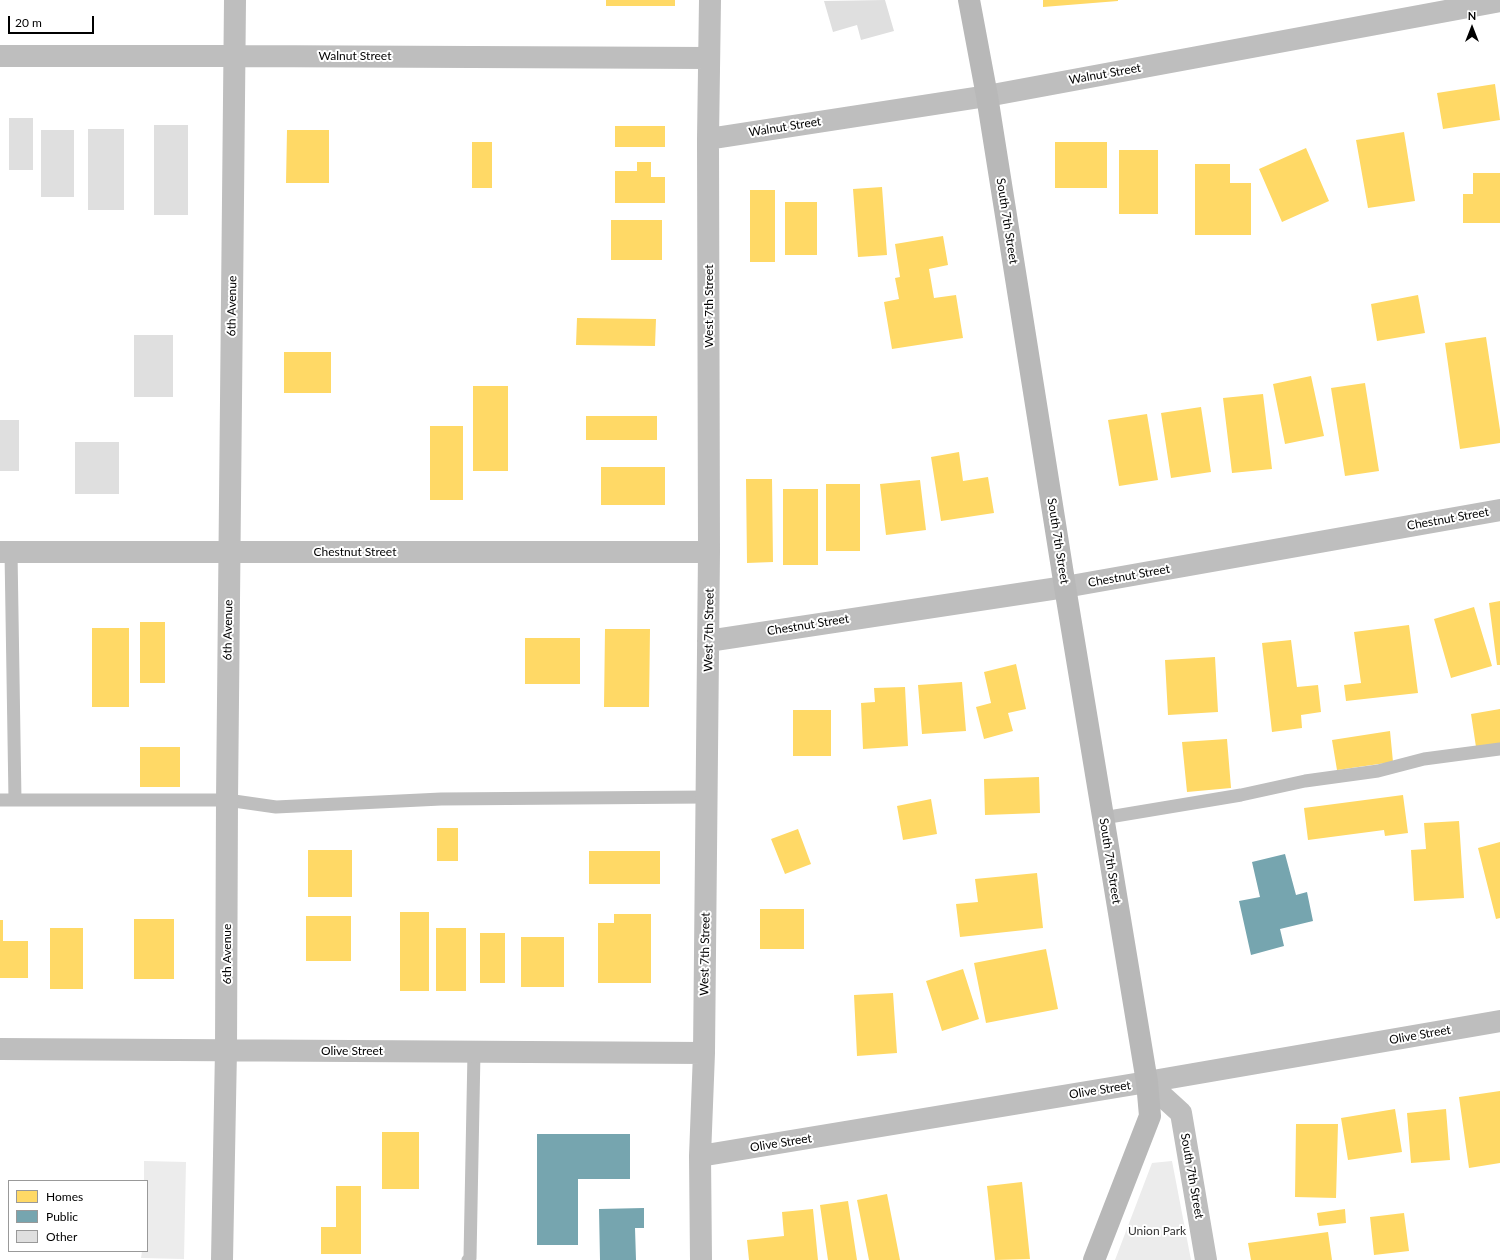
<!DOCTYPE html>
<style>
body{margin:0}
#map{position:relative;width:1500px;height:1260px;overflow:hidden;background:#fff;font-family:Lato,sans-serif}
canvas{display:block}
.legend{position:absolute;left:8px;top:1180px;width:140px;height:72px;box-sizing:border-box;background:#fff;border:1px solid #999;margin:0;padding:5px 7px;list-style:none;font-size:12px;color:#000}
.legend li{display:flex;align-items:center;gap:8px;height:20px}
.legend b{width:20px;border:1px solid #999}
.north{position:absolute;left:1452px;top:8px;width:40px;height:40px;-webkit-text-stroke:3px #fff;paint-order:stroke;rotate:0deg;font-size:11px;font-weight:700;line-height:16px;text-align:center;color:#000}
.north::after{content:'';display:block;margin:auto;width:14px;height:18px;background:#000;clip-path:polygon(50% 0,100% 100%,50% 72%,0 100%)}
.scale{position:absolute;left:8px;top:16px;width:86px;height:18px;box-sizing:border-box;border:2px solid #000;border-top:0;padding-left:5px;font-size:12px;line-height:14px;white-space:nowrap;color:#000;-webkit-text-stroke:3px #fff;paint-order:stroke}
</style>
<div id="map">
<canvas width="1500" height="1260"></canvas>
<ul class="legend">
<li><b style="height:11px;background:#ffd966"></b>Homes</li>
<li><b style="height:11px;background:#76a5af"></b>Public</li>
<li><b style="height:11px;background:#dfdfdf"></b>Other</li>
</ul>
<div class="north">N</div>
<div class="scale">20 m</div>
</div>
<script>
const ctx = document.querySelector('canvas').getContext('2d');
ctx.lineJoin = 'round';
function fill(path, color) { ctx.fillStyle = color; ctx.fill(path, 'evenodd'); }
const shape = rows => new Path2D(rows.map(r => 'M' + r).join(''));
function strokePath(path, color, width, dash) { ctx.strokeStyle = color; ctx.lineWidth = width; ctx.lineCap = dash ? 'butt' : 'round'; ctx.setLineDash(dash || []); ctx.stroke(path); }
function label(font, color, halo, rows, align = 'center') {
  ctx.font = font + ' Lato,sans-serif'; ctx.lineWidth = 4; ctx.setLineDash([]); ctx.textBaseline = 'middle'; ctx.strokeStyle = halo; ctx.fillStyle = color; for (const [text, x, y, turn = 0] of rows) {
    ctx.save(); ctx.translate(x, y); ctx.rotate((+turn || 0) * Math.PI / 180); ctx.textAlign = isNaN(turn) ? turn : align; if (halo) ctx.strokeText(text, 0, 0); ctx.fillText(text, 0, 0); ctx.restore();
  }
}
fill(shape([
 [144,1161,186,1162,184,1259,141,1258,142,1251,147,1251,147,1181,144,1181],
 [1172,1161,1191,1260,1115,1260,1152,1163]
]), '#ececec');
fill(shape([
 [606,0,675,0,675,6,606,6],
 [1043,0,1118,0,1118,1,1043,7],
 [1495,84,1500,120,1443,129,1437,93],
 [615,126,665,126,665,147,615,147],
 [287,130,329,130,329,183,286,183],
 [1404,132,1415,201,1368,208,1356,140],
 [472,142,492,142,492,188,472,188],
 [1055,142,1107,142,1107,188,1055,188],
 [1306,148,1329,201,1282,222,1259,169],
 [1119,150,1158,150,1158,214,1119,214],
 [637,162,651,162,651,177,665,177,665,203,615,203,615,171,637,171],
 [1195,164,1230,164,1230,183,1251,183,1251,235,1195,235],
 [1473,173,1500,173,1500,223,1463,223,1463,194,1473,194],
 [882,187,887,255,858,257,853,189],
 [750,190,775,190,775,262,750,262],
 [785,202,817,202,817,255,785,255],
 [611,220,662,220,662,260,611,260],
 [943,236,948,265,929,269,934,298,956,295,963,338,892,349,884,302,899,299,895,278,900,277,895,244],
 [1418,295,1425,333,1377,341,1371,304],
 [577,318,656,319,655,346,576,345],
 [1486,337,1500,430,1500,443,1460,449,1445,343],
 [284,352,331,352,331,393,284,393],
 [1311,376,1324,436,1285,444,1273,384],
 [1365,383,1379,471,1345,476,1331,388],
 [473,386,508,386,508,471,473,471],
 [1263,394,1272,469,1232,473,1223,398],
 [1201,407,1211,472,1171,478,1161,413],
 [1147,414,1158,480,1119,486,1108,420],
 [586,416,657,416,657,440,586,440],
 [430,426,463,426,463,500,430,500],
 [959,452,963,481,988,477,994,513,941,521,931,457],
 [601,467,665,467,665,505,601,505],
 [746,479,772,479,773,562,747,563],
 [920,480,926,530,886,535,880,484],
 [826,484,860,484,860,551,826,551],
 [783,489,818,489,818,565,783,565],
 [1500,601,1500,665,1497,665,1489,603],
 [1474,607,1492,666,1451,678,1434,619],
 [140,622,165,622,165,683,140,683],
 [1409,625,1418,693,1346,701,1344,685,1361,683,1354,632],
 [92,628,129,628,129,707,92,707],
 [605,629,650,629,649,707,604,707],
 [525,638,580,638,580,684,525,684],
 [1291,640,1297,687,1318,685,1321,712,1301,715,1302,728,1272,732,1262,643],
 [1215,657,1218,712,1168,715,1165,660],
 [1016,664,1026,709,1008,713,1013,731,984,739,976,707,991,703,984,672],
 [962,682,966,731,922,734,918,685],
 [905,687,908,746,863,749,861,703,875,702,874,688],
 [1500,709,1500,743,1476,747,1471,714],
 [793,710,831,710,831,756,793,756],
 [1390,731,1393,762,1337,770,1332,740],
 [1227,739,1231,788,1187,792,1182,742],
 [140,747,180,747,180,787,140,787],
 [1039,777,1040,813,985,815,984,779],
 [1403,795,1408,833,1385,836,1384,830,1308,840,1304,808],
 [931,799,937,834,903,840,897,806],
 [1459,821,1464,898,1414,901,1411,850,1426,849,1424,823],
 [437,828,458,828,458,861,437,861],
 [798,829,811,864,785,874,771,839],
 [1500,842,1500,918,1496,919,1478,848],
 [308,850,352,850,352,897,308,897],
 [589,851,660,851,660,884,589,884],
 [1037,873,1043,928,960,937,956,904,978,902,975,879],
 [760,909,804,909,804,949,760,949],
 [400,912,429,912,429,991,400,991],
 [614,914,651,914,651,983,598,983,598,923,614,923],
 [306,916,351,916,351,961,306,961],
 [134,919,174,919,174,979,134,979],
 [0,920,3,920,3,941,28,941,28,978,0,978],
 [50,928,83,928,83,989,50,989],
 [436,928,466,928,466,991,436,991],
 [480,933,505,933,505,983,480,983],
 [521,937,564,937,564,987,521,987],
 [1046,949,1058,1009,986,1023,974,963],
 [963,969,979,1019,942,1031,926,981],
 [893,993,897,1053,857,1056,854,995],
 [1500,1091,1500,1163,1469,1168,1459,1097],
 [1395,1109,1402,1152,1348,1160,1341,1118],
 [1446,1109,1450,1160,1411,1163,1407,1113],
 [1296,1124,1338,1124,1336,1198,1295,1197],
 [382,1132,419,1132,419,1189,382,1189],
 [1022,1182,1030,1259,995,1260,987,1186],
 [336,1186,361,1186,361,1254,321,1254,321,1227,336,1227],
 [887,1194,900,1260,869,1260,857,1200],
 [848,1201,857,1260,828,1260,820,1205],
 [813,1209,818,1260,749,1260,747,1240,784,1236,782,1212],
 [1345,1209,1346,1223,1319,1226,1317,1213],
 [1404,1213,1409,1251,1374,1255,1370,1217],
 [1328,1232,1332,1260,1251,1260,1248,1243]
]), '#ffd966');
fill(shape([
 [1285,854,1296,895,1307,892,1313,921,1280,929,1284,946,1251,955,1239,901,1260,897,1252,862],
 [537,1134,630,1134,630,1179,578,1179,578,1245,537,1245],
 [644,1208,644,1228,635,1228,636,1260,600,1260,599,1209]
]), '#76a5af');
fill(shape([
 [885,0,894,31,861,40,857,25,833,32,824,1],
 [9,118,33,118,33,170,9,170],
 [154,125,188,125,188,215,154,215],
 [88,129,124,129,124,210,88,210],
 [41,130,74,130,74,197,41,197],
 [134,335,173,335,173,397,134,397],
 [0,420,19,420,19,471,0,471],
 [75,442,119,442,119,494,75,494]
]), '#dfdfdf');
strokePath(shape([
 [11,552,15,800],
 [0,800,227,800,276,807,441,799,707,797],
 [1103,818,1241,795,1305,781,1378,771,1424,759,1500,749],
 [468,1260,470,1258,474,1052]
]), '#bebebe', 13);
strokePath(shape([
 [0,56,235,56,709,58],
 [708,139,987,96,1500,1],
 [0,552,709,552],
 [708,641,1065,587,1500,510],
 [0,1049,704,1053],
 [1147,1082,1181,1113,1206,1260],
 [700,1156,1147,1082,1500,1021],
 [222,1260,226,1050,227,800,235,0],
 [701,1260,700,1156,704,1053,709,552,708,139,710,0]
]), '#bebebe', 22);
strokePath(shape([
 [969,0,987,96,1065,587,1147,1082,1150,1116,1094,1260]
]), '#b8b8b8', 22);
label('12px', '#000', '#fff', [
 ["Walnut Street",355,56],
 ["Walnut Street",1105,74,-10],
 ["Walnut Street",785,127,-9],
 ["South 7th Street",1007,221,81],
 ["6th Avenue",232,306,-89],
 ["West 7th Street",709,306,-90],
 ["Chestnut Street",1448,519,-10],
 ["South 7th Street",1058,541,81],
 ["Chestnut Street",355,552],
 ["Chestnut Street",1129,576,-10],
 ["Chestnut Street",808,625,-9],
 ["6th Avenue",228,630,-89],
 ["West 7th Street",709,630,-89],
 ["South 7th Street",1110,861,81],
 ["6th Avenue",227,954,-90],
 ["West 7th Street",705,954,-89],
 ["Olive Street",1420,1035,-10],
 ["Olive Street",352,1051],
 ["Olive Street",1100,1090,-9],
 ["Olive Street",781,1143,-9],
 ["South 7th Street",1192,1176,80]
]);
label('12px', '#333', '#fff', [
 ["Union Park",1157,1231]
]);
</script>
